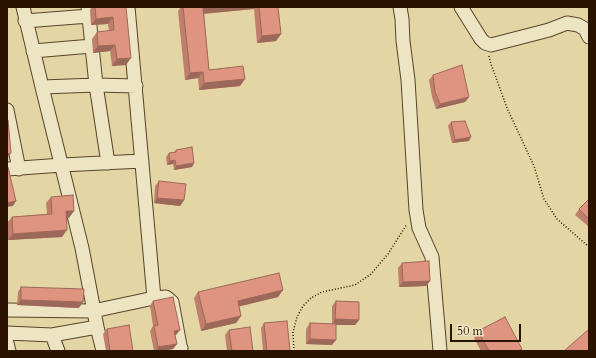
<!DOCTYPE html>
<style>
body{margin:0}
#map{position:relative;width:596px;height:358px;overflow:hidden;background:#e4d5a5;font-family:Cardo,serif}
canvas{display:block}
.frame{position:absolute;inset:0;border:8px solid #2a1400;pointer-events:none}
.scale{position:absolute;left:450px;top:324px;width:71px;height:18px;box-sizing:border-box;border:2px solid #2a1400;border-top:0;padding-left:5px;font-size:12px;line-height:14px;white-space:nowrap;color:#2a1400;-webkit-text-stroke:3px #ede4c4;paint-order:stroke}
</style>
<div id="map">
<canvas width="596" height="358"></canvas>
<div class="frame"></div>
<div class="scale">50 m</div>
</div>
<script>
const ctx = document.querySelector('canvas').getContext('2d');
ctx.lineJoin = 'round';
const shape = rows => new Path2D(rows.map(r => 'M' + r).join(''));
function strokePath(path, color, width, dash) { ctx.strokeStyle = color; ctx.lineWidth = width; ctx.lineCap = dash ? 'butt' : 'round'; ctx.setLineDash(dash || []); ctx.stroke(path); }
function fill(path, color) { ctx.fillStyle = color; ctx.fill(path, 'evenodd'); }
const minor = shape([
 [23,7,42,87,82,248,97,327,103,351],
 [88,7,96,85,108,163],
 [128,7,154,298],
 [400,7,402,19,403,41,408,80,416,210,419,228,432,257,440,351],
 [461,7,481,39,485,43,491,45,549,30,567,23,578,25,585,29,589,37],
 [25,21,89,16],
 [33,51,92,46],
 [42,87,96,85,136,86],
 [7,110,19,169],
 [7,169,62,165,142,161],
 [7,310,93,311,154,298,166,297,172,302,181,351],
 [7,333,52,335,97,327],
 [52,335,58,351],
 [7,343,9,351],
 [169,351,181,348]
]);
strokePath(minor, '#584429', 15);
strokePath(shape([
 [489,56,491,64,507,108,534,166,544,199,557,219,589,247],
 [294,351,293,332,297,317,303,306,311,298,322,292,355,285,371,274,388,254,407,224]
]), '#2a1400', 1.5, [1, 2]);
strokePath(minor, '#ede4c4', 13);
fill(shape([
 [91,7,126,7,126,65,112,66,110,51,93,53,92,39,97,32,109,31,108,24,91,25,90,10,91,8],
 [181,7,278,7,281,34,276,41,257,43,254,9,204,14,209,70,245,79,240,86,199,90,198,78,185,80,178,11],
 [433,75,469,97,465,102,436,109,432,97,429,80],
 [451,122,469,141,452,143,448,126],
 [176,150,194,163,192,167,174,170,173,164,167,165,166,157,169,153,174,153],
 [159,181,184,200,180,206,154,203,155,186],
 [51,197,69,218,66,218,62,237,8,240,7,223,12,217,47,214,46,203],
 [589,199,589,227,575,215,579,209],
 [402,263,430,281,426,286,399,287,398,268],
 [21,287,79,308,17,305,18,292],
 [283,290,278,297,239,306,241,316,236,323,201,331,194,298,198,292],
 [153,301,176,335,175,335,177,344,173,349,162,351,154,351,150,331,153,326,150,306],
 [336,301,359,320,355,325,336,325,332,345,306,344,306,329,310,323,332,324,332,306],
 [264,323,290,351,263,351,261,328],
 [107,329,133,351,106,351,103,334],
 [229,330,253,351,227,351,225,335],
 [478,331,522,349,520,351,481,351,474,338]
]), '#c07f6d');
fill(shape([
 [209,7,255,7,254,9,198,14,203,8],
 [113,17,108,24,91,25,96,19],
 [281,34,276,41,257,43,262,36],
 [115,45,110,51,93,53,98,46],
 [131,58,126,65,112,66,117,59],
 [203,72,198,78,185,80,190,73],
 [245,79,240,86,199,90,204,83],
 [469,97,465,102,436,109,440,104],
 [471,137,469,141,452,143,455,140],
 [11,153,7,158,7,154],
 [175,160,173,164,167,165,170,161],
 [194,163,192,167,174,170,176,166],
 [157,198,184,200,180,206,154,203],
 [16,201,13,206,7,207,7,203],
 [66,211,74,211,69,218,61,218],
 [67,230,62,237,8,240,13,234],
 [430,281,426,286,399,287,403,282],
 [283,290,278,297,233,308,238,301],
 [21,300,83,302,79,308,17,305],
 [241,316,236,323,201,331,206,324],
 [335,319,359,320,355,325,332,325],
 [180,330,176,335,170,336,174,331],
 [310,339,336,340,332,345,306,344],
 [177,344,173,349,162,351,156,351,158,347]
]), '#9c6859');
const building = shape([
 [95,7,126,7,131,58,117,59,115,45,98,46,97,32,114,30,113,17,96,19,95,7],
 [183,7,209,7,203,8,209,70,243,66,245,79,204,83,203,72,190,73,183,7],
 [259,7,278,7,281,34,262,36,259,7],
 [462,65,469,97,440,104,435,92,433,75,462,65],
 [7,120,8,120,11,153,7,154,7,120],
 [465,121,471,137,455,140,451,122,465,121],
 [192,147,194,163,176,166,175,160,170,161,169,153,176,152,176,150,192,147],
 [7,167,8,167,16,201,7,203,7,167],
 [159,181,186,184,184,200,157,198,159,181],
 [73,195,74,211,66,211,67,230,13,234,12,217,52,214,51,197,73,195],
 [589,199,589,219,579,209,589,199],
 [429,261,430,281,403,282,402,263,429,261],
 [279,273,283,290,238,301,241,316,206,324,198,292,279,273],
 [21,287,84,289,83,302,21,300,21,287],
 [173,297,180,330,174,331,177,344,158,347,154,326,158,325,153,301,173,297],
 [336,301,359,302,359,320,335,319,336,301],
 [505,317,522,349,518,351,489,351,478,331,505,317],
 [287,321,290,351,267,351,264,323,287,321],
 [310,323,336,324,336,340,310,339,310,323],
 [129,325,133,351,110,351,107,329,129,325],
 [250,327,253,351,232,351,229,330,250,327],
 [589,329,589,351,564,351,589,329]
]);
fill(building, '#df947f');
strokePath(building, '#9c6859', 1);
</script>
